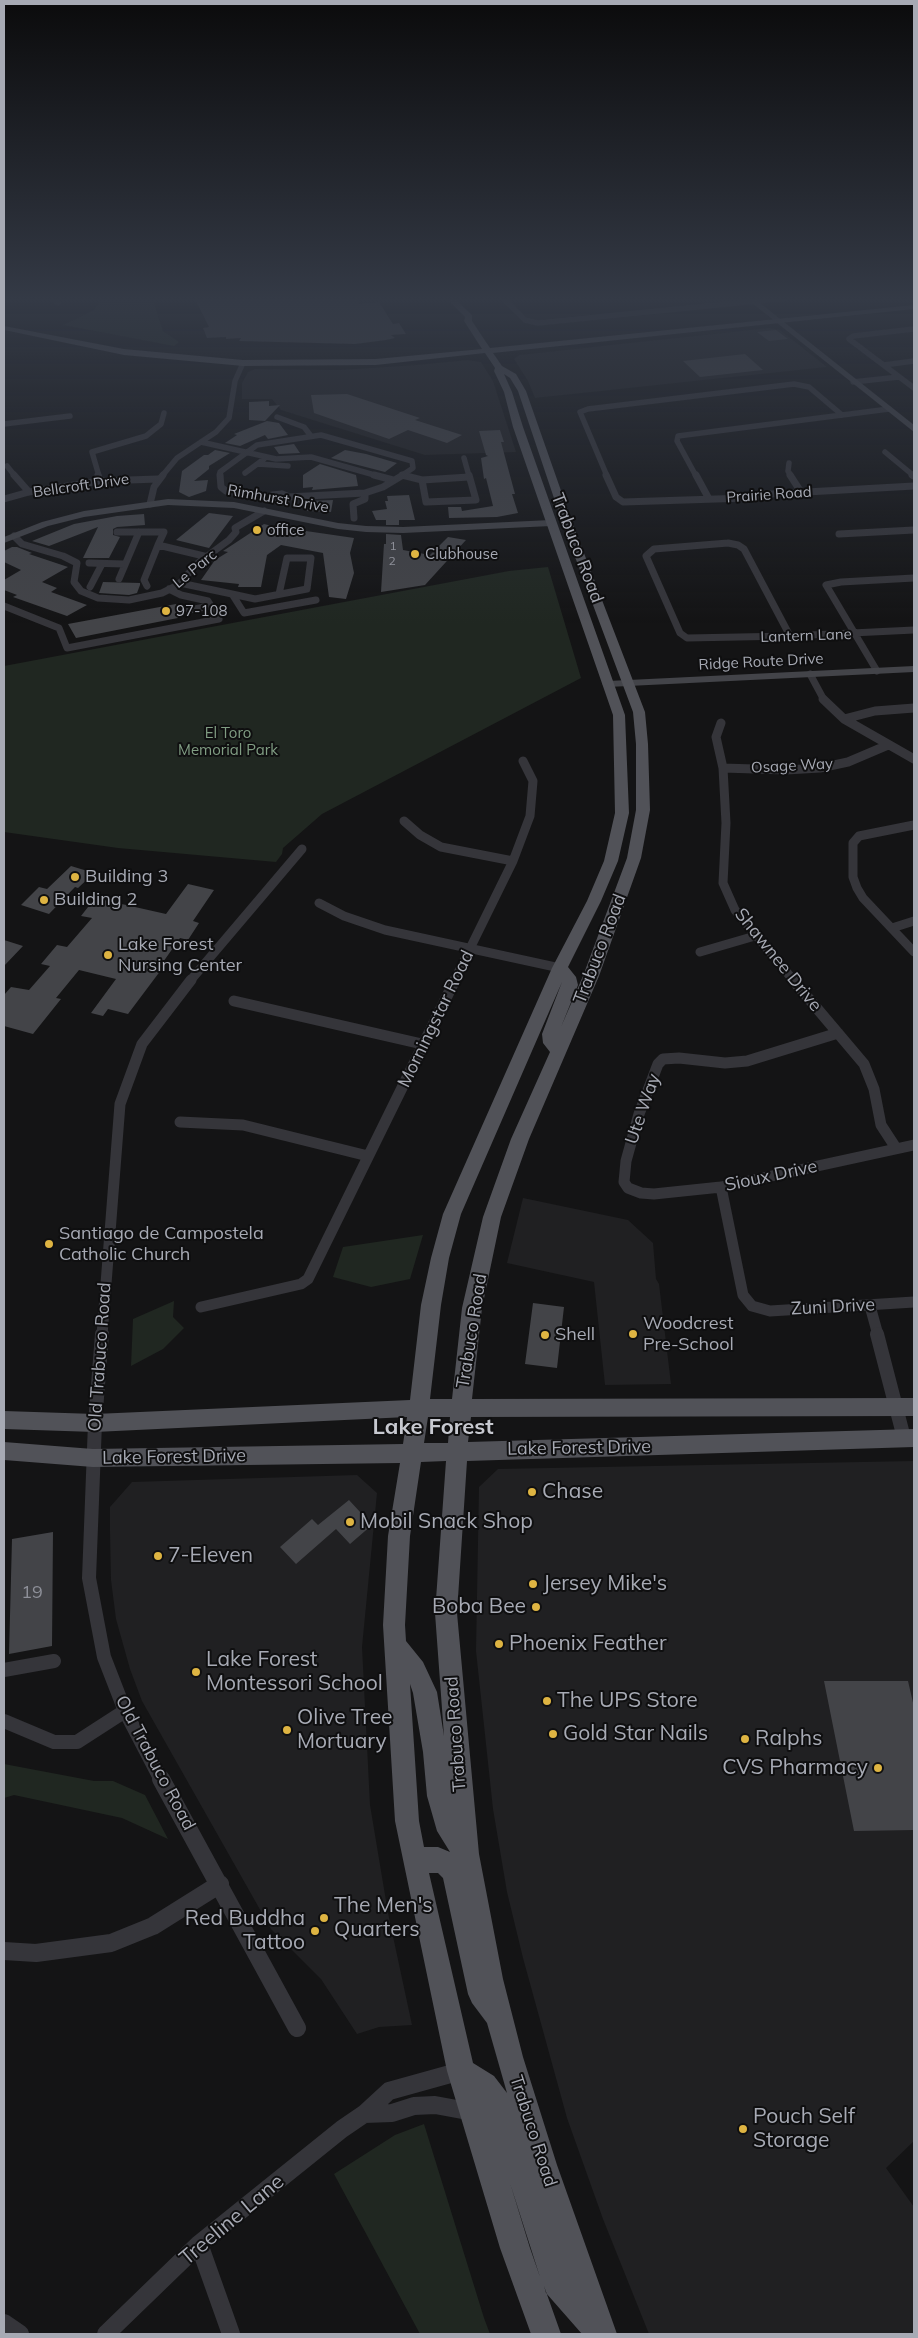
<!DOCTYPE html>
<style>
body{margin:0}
#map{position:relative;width:918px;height:2338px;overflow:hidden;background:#141415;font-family:Mulish,sans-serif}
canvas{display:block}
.frame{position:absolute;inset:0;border:5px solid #a7aab4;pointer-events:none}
</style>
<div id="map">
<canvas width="918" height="2338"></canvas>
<div class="frame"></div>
</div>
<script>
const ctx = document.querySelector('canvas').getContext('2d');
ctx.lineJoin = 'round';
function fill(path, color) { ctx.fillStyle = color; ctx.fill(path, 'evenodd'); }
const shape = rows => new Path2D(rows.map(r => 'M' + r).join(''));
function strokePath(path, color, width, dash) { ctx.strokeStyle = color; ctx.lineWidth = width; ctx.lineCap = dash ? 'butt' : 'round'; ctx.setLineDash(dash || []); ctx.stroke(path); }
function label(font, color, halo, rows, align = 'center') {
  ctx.font = font + ' Mulish,sans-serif'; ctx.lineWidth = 4; ctx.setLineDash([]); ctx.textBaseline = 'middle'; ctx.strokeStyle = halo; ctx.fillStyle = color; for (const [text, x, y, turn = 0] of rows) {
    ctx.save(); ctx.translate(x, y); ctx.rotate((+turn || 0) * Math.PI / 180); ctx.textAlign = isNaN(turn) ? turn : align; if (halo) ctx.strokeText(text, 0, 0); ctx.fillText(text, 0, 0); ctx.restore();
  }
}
fill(shape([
 [769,328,780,330,827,367,535,398,528,381,514,359,519,355],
 [468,360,481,362,493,381,516,452,425,455,281,410,272,399,242,399,242,383,248,372,255,369,339,370,416,365],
 [523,1198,628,1220,653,1243,656,1279,659,1284,671,1384,605,1385,594,1282,507,1263],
 [914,1461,914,2141,886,2168,914,2207,914,2334,649,2334,603,2219,567,2118,523,1958,507,1892,493,1809,476,1651,479,1487,498,1469],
 [357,1475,377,1493,362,1647,370,1805,388,1913,412,2025,379,2027,357,2034,321,1979,271,1929,142,1701,130,1669,116,1619,111,1580,110,1531,110,1507,132,1482]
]), '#202022');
fill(shape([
 [103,297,152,297,163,331,179,342,174,346,63,325,94,310],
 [548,567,581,678,322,814,283,848,282,854,276,862,118,848,4,832,4,666,509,571],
 [423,1235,410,1279,371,1287,333,1277,343,1247],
 [174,1301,173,1317,184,1328,163,1349,131,1366,133,1319],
 [4,1764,94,1781,113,1781,145,1795,168,1839,122,1818,14,1795,4,1798],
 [424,2124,484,2318,490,2334,420,2334,334,2174,395,2135]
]), '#202721');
fill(shape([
 [194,297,358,297,359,304,379,302,393,324,399,323,406,334,391,335,395,338,386,340,355,344,239,341,241,338,226,339,226,337,207,338,203,328,209,327],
 [776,330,788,339,769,341,757,332],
 [745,354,763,370,700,377,683,361],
 [347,394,420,418,415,420,462,435,447,443,408,430,389,439,314,413,311,395],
 [269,401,269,406,280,405,265,421,249,420,249,402],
 [267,421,279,423,288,435,268,439,265,435,240,446,225,443,237,435,234,434],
 [500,430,504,442,501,442,515,494,512,494,518,513,497,517,449,518,448,507,461,507,462,511,493,506,486,478,484,479,481,458,488,456,486,455,479,431],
 [294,444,300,453,279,454,274,447],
 [215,450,230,453,209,466,209,469,194,481,208,480,206,491,189,497,179,492,182,471,204,455,208,455],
 [345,450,366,454,397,463,385,472,331,458],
 [320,464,356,475,358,486,312,490,313,487,303,488,303,475],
 [409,495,415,520,399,520,399,525,386,525,386,520,376,520,372,511,387,509,385,501,388,501,387,496],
 [333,500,331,512,307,511,310,501],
 [209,513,233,516,209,548,176,540],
 [144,514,145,525,117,527,113,529,113,535,120,537,109,558,83,558,98,527,49,546,32,541,74,524,117,516],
 [264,524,304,534,306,531,354,538,350,553,354,573,346,599,329,597,323,553,281,545,267,555,261,587,238,587,239,584,201,580,215,560,228,552,223,551],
 [386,534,401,535,403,550,430,555,448,537,466,540,425,585,381,592,384,544,386,544],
 [12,547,17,547,32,553,29,554,68,567,42,582,57,588,51,592,87,605,67,616,13,597,17,595,4,590,4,580,21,570,4,562,4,551],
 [103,582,140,583,140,585,137,593,129,595,99,593],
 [176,604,183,617,76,638,68,624],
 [71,866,94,873,78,888,75,887,49,914,21,905,39,887,47,889],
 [188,884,214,890,193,921,199,923,188,940,180,938,161,965,164,966,128,1014,108,1009,103,1016,91,1013,116,979,79,970,56,998,61,999,33,1034,4,1026,4,995,11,987,29,990,50,966,41,964,57,945,67,947,92,918,81,916,95,898,166,914],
 [4,940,23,946,4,966],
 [533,1303,564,1307,557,1368,525,1364],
 [349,1500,372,1525,350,1544,336,1529,296,1564,280,1547,312,1519,318,1525],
 [53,1532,52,1646,9,1654,12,1539],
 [824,1681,908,1681,914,1707,914,1830,854,1831]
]), '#434448');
strokePath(shape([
 [50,297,58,303],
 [502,297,525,320,538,323,797,297],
 [914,329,853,336,849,339,914,388],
 [884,365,914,361],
 [853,382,899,377],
 [277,417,304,427,311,436],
 [4,424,70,416],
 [201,442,276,459,311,457,378,476],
 [885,452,914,476],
 [464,458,469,476],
 [789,463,788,471,791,476],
 [258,464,288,466],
 [7,466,15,476],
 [245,473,264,459],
 [402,475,405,476],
 [99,476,92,452,146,436,161,424,164,413],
 [162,476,177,458,216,432,229,418,235,381,243,363],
 [220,476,220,472,257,445,321,435,412,461,413,468,401,476],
 [607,476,580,412,588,409,794,384,809,387,842,415],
 [696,476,677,441,678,436,889,409]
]), '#35353a', 5.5);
strokePath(shape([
 [14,475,29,492],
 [98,475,100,481],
 [220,475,221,487,226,491,271,497],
 [374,475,393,480],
 [402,475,422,480,426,502,476,500,469,475],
 [606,475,616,497,623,502,747,498,771,494,914,486],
 [696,475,709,499],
 [790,475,801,492],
 [912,475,914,476],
 [422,480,469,477],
 [282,494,287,496,286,500,280,502,270,499,272,495,282,494],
 [288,497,365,493,383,487,403,475],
 [4,499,29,492,100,481,158,479],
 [150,504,154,487,163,475],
 [354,518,353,504,365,499,365,493],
 [117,532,164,532,158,545,208,557],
 [839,534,914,530],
 [14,536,22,544,63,556,77,563,74,582,81,591,98,598,129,600,162,593,178,585,198,563,229,540,236,532,235,528,264,511],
 [728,543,738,545,744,549,790,636,687,638,680,633,646,556,654,549,728,543],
 [89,563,124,564],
 [119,579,139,532],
 [180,583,232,594],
 [147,586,144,580,158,545],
 [90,587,102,564],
 [279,594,287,558,311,558,307,589,255,599,232,594,244,613,316,600],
 [4,606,59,628,67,648,219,619,208,601,181,595,169,589],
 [189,610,211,606],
 [790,636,914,630],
 [877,671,826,585,841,582,914,578],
 [810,674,824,700]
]), '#35353a', 7);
strokePath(shape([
 [823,699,844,719,914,759],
 [844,719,875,711,914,708],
 [721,723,716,737,723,768,726,823,723,883,735,910,794,981],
 [723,768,786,770,820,768,848,762,888,745],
 [404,821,420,835,441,847,513,861],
 [914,825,859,836,853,843,853,877,857,888,863,898,914,952],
 [319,903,344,916,385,930,560,968],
 [892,928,914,921],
 [700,952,755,936],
 [190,981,302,849],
 [454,981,513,861,530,816,533,781,523,761]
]), '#35353a', 9);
strokePath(shape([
 [793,980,864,1064,874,1089,881,1125,896,1148],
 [234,1001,422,1044],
 [838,1033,747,1061,725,1063,679,1058,663,1059,658,1064,639,1114,626,1161,624,1182,628,1188,641,1193,654,1194,721,1187,914,1145],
 [180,1122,243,1125,368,1156],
 [721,1187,743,1295,752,1306,770,1311,914,1302],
 [870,1306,878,1335],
 [201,1307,301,1284,308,1279,455,980],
 [102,1335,120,1104,142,1044,191,980]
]), '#35353a', 11);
strokePath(shape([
 [102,1334,95,1423,89,1578,104,1657,125,1711,161,1780],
 [877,1334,904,1438],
 [4,1670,54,1661],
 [4,1721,54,1742,77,1742,125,1711]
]), '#35353a', 14);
strokePath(shape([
 [161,1779,297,2028],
 [4,1951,36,1953,111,1943,153,1926,220,1884],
 [364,2114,392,2113,414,2106,435,2105,473,2112],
 [199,2244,231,2334],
 [4,2323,20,2334],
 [106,2334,199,2244,342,2129,364,2114,389,2091,461,2071]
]), '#35353a', 18);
fill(shape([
 [755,299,914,425,914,432,752,303,751,301,755,299],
 [168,499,234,502,338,523,366,526,403,527,551,520,556,523,551,526,403,533,366,532,338,529,234,508,168,505,84,517,48,526,4,543,4,537,42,522,84,511,168,499],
 [914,666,914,672,608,687,602,684,608,681,914,666]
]), '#434449');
fill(shape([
 [445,297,453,297,472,315,472,321,490,348,914,305,914,309,493,353,502,366,516,374,526,391,572,522,645,712,648,744,650,810,641,858,599,976,529,1139,501,1217,482,1308,472,1399,914,1398,914,1416,471,1417,468,1442,914,1429,914,1447,467,1461,457,1613,479,1854,503,1979,523,2057,557,2165,617,2334,582,2334,546,2293,544,2286,561,2334,531,2334,500,2248,447,2071,395,1821,383,1625,388,1536,400,1463,93,1467,4,1460,4,1442,93,1449,403,1444,407,1417,95,1432,4,1429,4,1411,95,1414,410,1400,421,1305,431,1258,443,1214,552,968,587,901,604,861,615,813,613,715,513,427,504,392,494,371,495,368,485,353,376,365,243,366,124,355,4,330,4,326,124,349,243,360,376,359,482,349,464,321,465,317,445,297],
 [504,374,510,378,518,391,562,522,633,712,636,744,636,810,627,858,583,976,561,1027,578,985,576,977,568,967,601,901,618,861,629,813,625,715,523,427,512,392,504,374],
 [562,982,542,1034,543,1043,550,1052,511,1139,483,1217,462,1308,452,1399,430,1399,441,1305,449,1258,461,1214,562,982],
 [428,1417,450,1417,448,1443,424,1443,428,1417],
 [446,1461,435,1613,444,1736,437,1692,423,1662,406,1641,405,1625,410,1536,421,1462,446,1461],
 [410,1684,413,1693,423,1752,427,1796,437,1831,450,1852,438,1847,424,1847,419,1821,410,1684],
 [429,1873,438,1873,443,1878,468,1994,472,2003,487,2023,507,2093,494,2076,473,2063,429,1873],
 [510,2183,540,2277,530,2248,510,2183]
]), '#515258');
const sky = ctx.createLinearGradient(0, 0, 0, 624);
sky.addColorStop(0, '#0b0b0c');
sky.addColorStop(0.48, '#343a46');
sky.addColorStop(1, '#343a4600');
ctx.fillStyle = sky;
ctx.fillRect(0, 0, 918, 624);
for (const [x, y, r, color] of [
 [257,530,5,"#deb442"],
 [415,554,5,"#deb442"],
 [166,611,5,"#deb442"],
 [75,877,5,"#deb442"],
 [44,900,5,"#deb442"],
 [108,955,5,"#deb442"],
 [49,1244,5,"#deb442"],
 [633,1334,5,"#deb442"],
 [545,1335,5,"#deb442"],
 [532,1492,5,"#deb442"],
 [350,1522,5,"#deb442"],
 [158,1556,5,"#deb442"],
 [533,1584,5,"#deb442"],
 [536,1607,5,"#deb442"],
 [499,1644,5,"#deb442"],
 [196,1672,5,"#deb442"],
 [547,1701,5,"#deb442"],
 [287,1730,5,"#deb442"],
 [553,1734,5,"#deb442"],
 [745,1739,5,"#deb442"],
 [878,1768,5,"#deb442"],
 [324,1918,5,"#deb442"],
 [315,1931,5,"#deb442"],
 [743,2129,5,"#deb442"]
]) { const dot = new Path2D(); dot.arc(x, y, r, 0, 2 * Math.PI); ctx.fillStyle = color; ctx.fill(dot); strokePath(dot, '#0f0f10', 2); }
label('12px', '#8e9099', null, [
 ["1",393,546],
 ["2",392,561]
]);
label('15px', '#a7aab4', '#0f0f10', [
 ["Bellcroft Drive",81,486,-8],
 ["Prairie Road",769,495,-4],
 ["Rimhurst Drive",278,499,10],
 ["Le Parc",195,569,-39],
 ["Lantern Lane",806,636,-2],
 ["Ridge Route Drive",761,662,-3],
 ["Osage Way",792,766,-3]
]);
label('15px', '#a7aab4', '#0f0f10', [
 ["office",267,530],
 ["Clubhouse",425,554],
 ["97-108",176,611]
], 'left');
label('15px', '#809d83', '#0f0f10', [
 ["El Toro",228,733],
 ["Memorial Park",228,750]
]);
label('18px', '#a7aab4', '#0f0f10', [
 ["Trabuco Road",577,548,69],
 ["Trabuco Road",600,949,-69],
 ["Shawnee Drive",778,960,51],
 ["Morningstar Road",436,1019,-64],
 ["Ute Way",643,1109,-71],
 ["Sioux Drive",771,1176,-12],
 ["Zuni Drive",833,1307,-3],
 ["Trabuco Road",472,1331,-81],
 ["Old Trabuco Road",100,1357,-86],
 ["Lake Forest Drive",579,1448,-1],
 ["Lake Forest Drive",174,1457,-1],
 ["Trabuco Road",456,1734,-94],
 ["Old Trabuco Road",155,1763,62],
 ["Trabuco Road",533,2131,72]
]);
label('18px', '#a7aab4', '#0f0f10', [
 ["Building 3",85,877],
 ["Building 2",54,900],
 ["Lake Forest",118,945],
 ["Nursing Center",118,966],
 ["Santiago de Campostela",59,1234],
 ["Catholic Church",59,1255],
 ["Woodcrest",643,1324],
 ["Pre-School",643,1345],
 ["Shell",555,1335]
], 'left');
label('18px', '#8e9099', null, [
 ["19",32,1593]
]);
label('21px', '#a7aab4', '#0f0f10', [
 ["Chase",542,1492],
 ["Mobil Snack Shop",360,1522],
 ["7-Eleven",168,1556],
 ["Jersey Mike's",543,1584],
 ["Boba Bee",526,1607,"right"],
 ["Phoenix Feather",509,1644],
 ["Lake Forest",206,1660],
 ["Montessori School",206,1684],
 ["The UPS Store",557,1701],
 ["Olive Tree",297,1718],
 ["Mortuary",297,1742],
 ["Gold Star Nails",563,1734],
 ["Ralphs",755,1739],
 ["CVS Pharmacy",868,1768,"right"],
 ["The Men's",334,1906],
 ["Quarters",334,1930],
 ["Red Buddha",305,1919,"right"],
 ["Tattoo",305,1943,"right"],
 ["Pouch Self",753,2117],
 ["Storage",753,2141]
], 'left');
label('21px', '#a7aab4', '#0f0f10', [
 ["Treeline Lane",232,2220,-40]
]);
label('bold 22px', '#c7c9d0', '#0f0f10', [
 ["Lake Forest",433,1427]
]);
</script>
